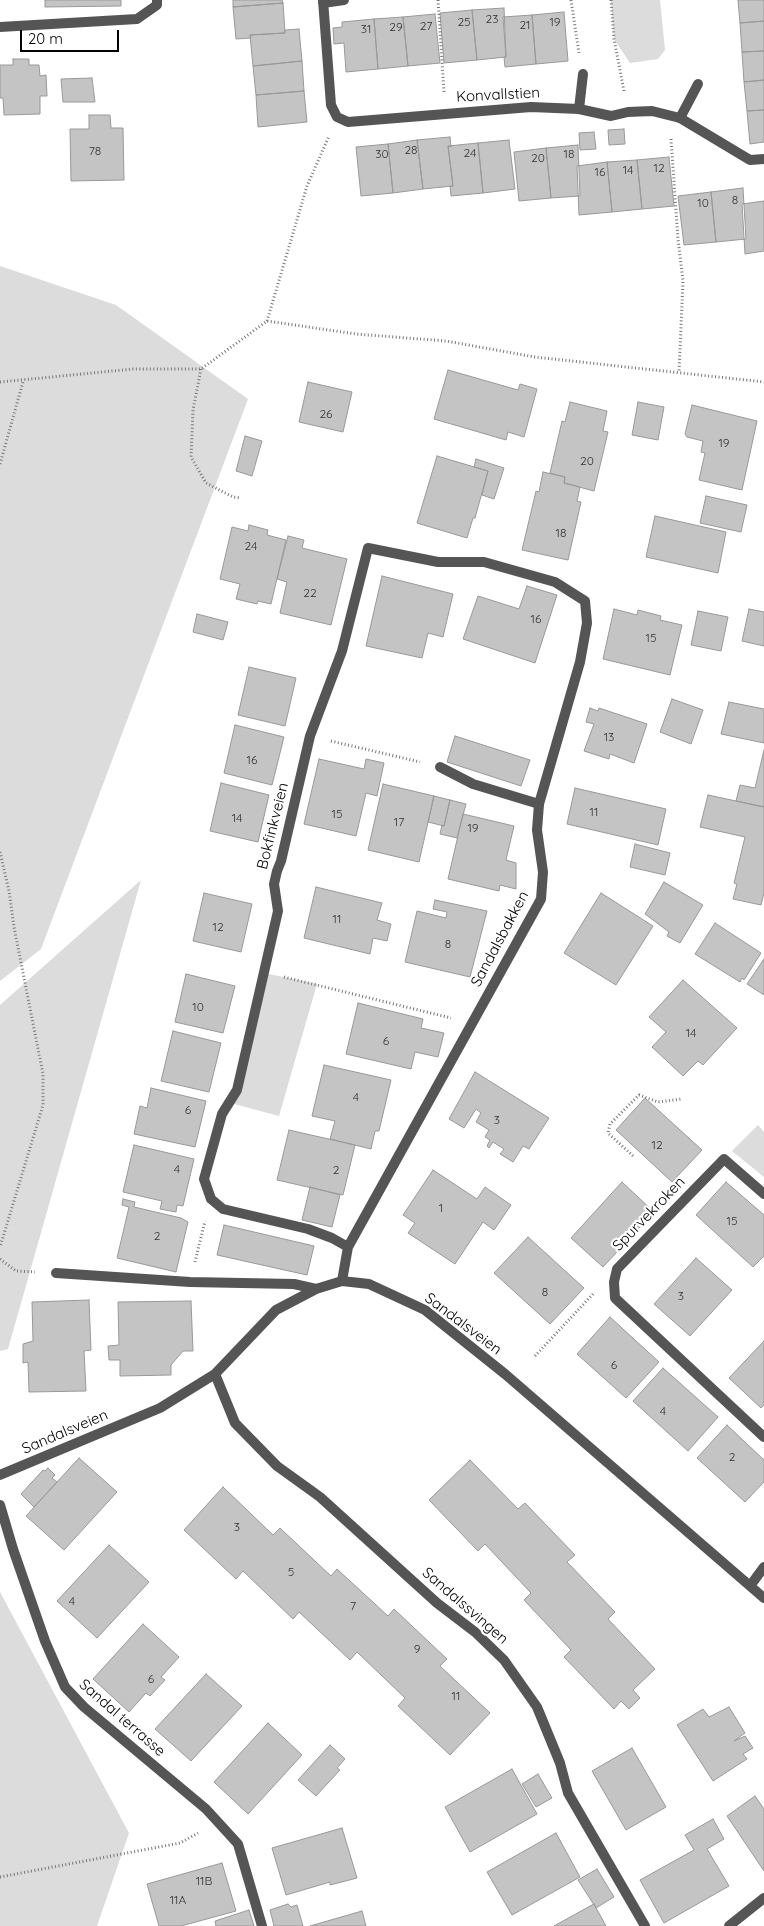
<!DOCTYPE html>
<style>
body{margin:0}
#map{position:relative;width:764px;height:1926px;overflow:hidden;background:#fff;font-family:Quicksand,sans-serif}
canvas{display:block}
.scale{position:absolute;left:20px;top:30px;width:99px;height:22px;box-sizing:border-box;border:2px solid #000;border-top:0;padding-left:6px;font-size:15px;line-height:18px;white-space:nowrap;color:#000;-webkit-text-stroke:4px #fff;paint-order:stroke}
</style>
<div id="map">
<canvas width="764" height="1926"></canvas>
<div class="scale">20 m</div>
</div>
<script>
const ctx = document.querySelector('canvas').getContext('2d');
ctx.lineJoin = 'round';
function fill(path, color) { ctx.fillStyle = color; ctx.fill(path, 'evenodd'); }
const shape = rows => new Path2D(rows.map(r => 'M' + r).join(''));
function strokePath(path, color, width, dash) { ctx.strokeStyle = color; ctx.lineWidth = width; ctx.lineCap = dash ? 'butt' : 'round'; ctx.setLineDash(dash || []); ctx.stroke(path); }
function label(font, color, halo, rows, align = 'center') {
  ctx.font = font + ' Quicksand,sans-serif'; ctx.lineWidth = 4.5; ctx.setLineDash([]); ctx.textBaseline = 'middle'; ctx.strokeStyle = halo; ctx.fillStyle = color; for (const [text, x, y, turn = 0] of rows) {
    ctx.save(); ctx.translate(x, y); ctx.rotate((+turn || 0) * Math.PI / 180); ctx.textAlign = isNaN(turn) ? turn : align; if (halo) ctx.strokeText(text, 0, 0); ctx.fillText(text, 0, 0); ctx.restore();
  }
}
fill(shape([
 [611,0,660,0,665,50,658,59,630,63,614,39],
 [0,266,116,305,248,399,41,949,0,981],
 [141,880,8,1349,0,1351,0,1005],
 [264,973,317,984,279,1116,223,1101,237,1090],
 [758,1125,764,1132,764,1177,732,1151],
 [0,1592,129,1833,97,1926,0,1926]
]), '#dcdcdc');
const building = shape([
 [45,0,121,0,121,6,45,7,45,0],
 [233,0,282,0,283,3,233,7,233,0],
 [738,0,764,0,764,21,740,23,738,0],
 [283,3,285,33,250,35,251,38,236,39,233,7,283,3],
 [504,8,506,57,477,60,472,10,504,8],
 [472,10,477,60,444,63,440,13,472,10],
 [564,12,568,61,536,64,532,15,564,12],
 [435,14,440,63,408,66,403,17,435,14],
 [532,15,536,64,505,67,504,57,506,57,503,17,532,15],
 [403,17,408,66,378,69,374,19,403,17],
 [374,19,378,69,346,72,344,43,334,44,333,28,342,27,342,22,374,19],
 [764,21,764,51,742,52,740,23,764,21],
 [299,29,302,61,253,66,250,35,285,33,285,30,299,29],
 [764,51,764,80,744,82,742,52,764,51],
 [13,59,29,59,29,65,39,65,40,76,46,75,47,96,40,96,40,114,4,115,3,98,0,98,0,65,13,65,13,59],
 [302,61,304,91,256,95,253,66,302,61],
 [92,78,95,102,63,102,61,79,92,78],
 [764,80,764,110,747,111,744,82,764,80],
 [304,91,307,122,258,127,256,95,304,91],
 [764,110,764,142,750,144,747,111,764,110],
 [89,115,110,115,111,128,123,128,124,180,71,181,70,129,89,129,89,115],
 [624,129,625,144,609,145,608,130,624,129],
 [594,132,596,149,580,150,579,133,594,132],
 [450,137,451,147,448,146,453,186,423,189,417,140,450,137],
 [417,140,423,189,393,193,388,144,417,140],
 [509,140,515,189,483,193,478,143,509,140],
 [478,143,483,193,451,196,450,186,453,186,448,146,478,143],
 [388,144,393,193,361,196,356,147,388,144],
 [578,145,580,196,551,198,546,148,578,145],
 [546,148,551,198,519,201,514,152,546,148],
 [669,157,674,206,642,209,637,160,669,157],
 [637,160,642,209,612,212,607,162,637,160],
 [607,162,612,212,579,215,577,166,607,162],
 [743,188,746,239,716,242,711,192,743,188],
 [711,192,716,242,684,245,678,196,711,192],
 [764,201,764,251,745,254,742,204,764,201],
 [448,370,518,390,520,384,537,389,524,437,508,432,506,440,434,419,448,370],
 [308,382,352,392,343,432,299,422,308,382],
 [570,402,607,411,603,431,608,432,594,491,564,483,565,477,550,473,562,421,565,422,570,402],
 [638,402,664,407,658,440,632,435,638,402],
 [692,405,757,421,742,490,699,480,705,453,701,452,703,441,687,437,685,434,692,405],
 [245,436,262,441,252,476,236,471,245,436],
 [437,456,488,471,475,518,473,518,467,538,417,523,437,456],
 [476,459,504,468,494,499,482,495,488,471,474,467,476,459],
 [543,472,565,477,564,483,580,487,577,501,581,502,568,560,522,550,536,491,539,492,543,472],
 [706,496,747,505,741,532,700,523,706,496],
 [655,516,726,532,718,573,646,557,655,516],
 [249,525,268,530,267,535,286,540,271,604,258,601,257,604,236,599,240,584,220,579,232,527,248,531,249,525],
 [288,536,304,540,302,548,347,559,331,625,280,613,287,582,277,579,288,536],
 [382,576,453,594,443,637,428,633,422,658,366,646,382,576],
 [527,586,557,595,535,663,463,639,478,596,519,609,527,586],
 [614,609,637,615,638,610,661,616,660,620,682,625,670,675,603,659,614,609],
 [749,609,764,612,764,646,742,641,749,609],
 [698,611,728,617,721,651,691,645,698,611],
 [197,614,228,622,223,640,193,632,197,614],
 [249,667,296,678,285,726,238,715,249,667],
 [672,699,703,710,691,744,660,732,672,699],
 [729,702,764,709,764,743,721,734,729,702],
 [590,708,598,711,599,708,647,724,634,763,610,754,609,759,584,751,594,724,586,722,590,708],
 [235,725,284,737,272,785,224,773,235,725],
 [455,736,530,760,521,786,447,762,455,736],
 [764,750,764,807,736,801,740,785,755,788,764,750],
 [319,759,364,769,366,759,384,763,377,796,366,793,356,836,304,824,319,759],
 [221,783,269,795,258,842,210,831,221,783],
 [383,784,434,796,419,862,368,850,383,784],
 [575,788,666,809,658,845,567,824,575,788],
 [708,795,764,807,764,893,761,905,733,899,737,884,734,883,745,837,700,827,708,795],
 [434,796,450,800,444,826,428,822,434,796],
 [450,800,466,804,457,838,440,834,442,825,444,826,450,800],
 [463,814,514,826,506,860,516,863,516,889,500,885,499,891,448,879,463,814],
 [635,844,670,853,665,875,630,867,635,844],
 [664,882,703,905,680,943,667,936,669,932,645,914,664,882],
 [316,887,382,903,377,920,391,924,387,941,373,938,370,954,304,938,316,887],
 [204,893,252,904,241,952,193,941,204,893],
 [601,893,653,926,616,985,564,953,601,893],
 [435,900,487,911,470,977,405,962,417,911,446,918,447,912,433,909,435,900],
 [715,923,761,953,744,980,742,978,740,982,695,954,715,923],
 [764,959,764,995,747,984,764,959],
 [186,974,235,986,223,1033,175,1022,186,974],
 [683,980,737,1028,703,1065,698,1061,683,1076,652,1047,666,1032,649,1017,683,980],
 [358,1003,423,1019,421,1028,444,1033,438,1057,415,1052,411,1069,346,1054,358,1003],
 [173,1031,221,1043,209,1092,161,1081,173,1031],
 [324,1065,391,1080,379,1131,375,1131,371,1149,330,1139,335,1121,312,1116,324,1065],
 [475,1072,549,1118,529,1149,523,1146,513,1162,500,1154,504,1149,493,1142,489,1148,487,1146,490,1140,485,1137,489,1130,476,1122,481,1113,476,1109,464,1128,449,1119,475,1072],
 [151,1088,206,1101,195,1147,134,1134,140,1106,147,1108,151,1088],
 [645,1098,702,1150,672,1182,616,1130,645,1098],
 [289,1130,355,1145,343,1195,277,1180,289,1130],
 [134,1145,194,1159,183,1206,177,1205,176,1212,160,1209,162,1201,123,1192,134,1145],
 [433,1170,477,1199,485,1187,511,1205,494,1230,483,1222,455,1264,408,1233,415,1223,403,1215,433,1170],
 [622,1182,654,1212,603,1267,571,1238,622,1182],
 [726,1182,764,1215,764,1256,753,1267,696,1215,726,1182],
 [310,1187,340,1195,332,1227,302,1220,310,1187],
 [123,1199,135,1202,134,1207,181,1218,188,1222,176,1272,117,1258,129,1207,122,1205,123,1199],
 [224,1225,314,1246,307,1275,217,1255,224,1225],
 [528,1237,584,1288,550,1324,494,1273,528,1237],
 [696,1258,732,1290,690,1336,654,1304,696,1258],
 [89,1300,91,1350,84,1351,86,1391,29,1392,28,1362,23,1363,23,1344,33,1341,32,1302,89,1300],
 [191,1301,193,1351,183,1351,171,1365,171,1375,120,1376,120,1360,109,1360,108,1346,119,1345,118,1302,191,1301],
 [610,1317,659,1362,626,1398,577,1354,610,1317],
 [764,1341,764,1405,761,1408,729,1378,764,1341],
 [663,1368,718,1417,688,1451,633,1401,663,1368],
 [727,1425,764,1460,764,1482,745,1502,697,1458,727,1425],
 [79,1458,117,1492,64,1550,26,1516,79,1458],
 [470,1460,518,1509,525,1503,575,1555,567,1562,615,1612,608,1619,655,1669,633,1690,640,1698,629,1709,621,1701,614,1709,564,1657,571,1650,524,1600,531,1593,485,1544,478,1551,429,1500,470,1460],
 [48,1468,55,1475,52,1478,57,1482,34,1507,21,1494,43,1470,45,1471,48,1468],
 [223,1487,273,1535,280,1528,331,1576,337,1569,388,1616,394,1609,447,1659,440,1666,490,1713,450,1755,398,1706,405,1698,357,1652,350,1660,299,1612,293,1619,243,1571,236,1579,184,1530,223,1487],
 [109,1545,149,1582,97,1638,57,1601,109,1545],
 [143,1624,179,1657,161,1677,165,1680,150,1696,146,1693,129,1712,93,1679,143,1624],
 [206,1674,242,1706,191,1761,155,1729,206,1674],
 [729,1707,745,1733,734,1741,745,1736,753,1748,743,1754,747,1759,713,1781,677,1725,703,1709,709,1717,729,1707],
 [268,1723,302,1755,248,1814,214,1782,268,1723],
 [330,1745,345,1759,337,1768,340,1770,316,1796,298,1780,330,1745],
 [632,1748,666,1807,626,1830,592,1771,632,1748],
 [512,1769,537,1814,470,1852,445,1807,512,1769],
 [538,1774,552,1798,536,1807,522,1784,538,1774],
 [755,1796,764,1809,764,1871,727,1816,755,1796],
 [713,1819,724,1839,707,1849,729,1886,664,1923,640,1880,694,1850,685,1835,713,1819],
 [342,1828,357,1878,330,1885,330,1882,286,1895,272,1848,342,1828],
 [556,1833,580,1877,512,1915,487,1872,556,1833],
 [222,1863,236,1911,181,1926,159,1926,147,1884,222,1863],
 [597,1869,614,1897,596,1908,578,1880,597,1869],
 [288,1904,291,1907,297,1905,303,1926,274,1926,270,1910,288,1904],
 [594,1904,606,1926,554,1926,592,1905,594,1904],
 [249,1910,254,1926,216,1926,215,1921,249,1910],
 [362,1911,366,1926,310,1926,362,1911]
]);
fill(building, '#c4c4c4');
strokePath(building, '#999', 1);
strokePath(shape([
 [438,0,444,92],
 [571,0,579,53],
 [611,0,614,39,624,91],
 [671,139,678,239,683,281,679,372],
 [267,321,307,186,329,136],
 [201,369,193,410,191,457,206,483,233,497,241,498],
 [0,382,133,369,201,369,267,321,356,334,446,341,535,357,764,382],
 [0,464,23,382],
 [331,741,420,762],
 [0,852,9,891,14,927,43,1074,43,1105,0,1247],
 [284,977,451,1018],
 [633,1156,608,1133,610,1124,639,1095,658,1102,682,1099],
 [0,1259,16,1271,35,1272],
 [195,1262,205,1221],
 [535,1356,593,1294],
 [0,1877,180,1843,198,1833]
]), '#777', 3, [1, 2.5]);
strokePath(shape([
 [579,109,583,74],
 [680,118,698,84],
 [440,767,473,784,539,804]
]), '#555', 10);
strokePath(shape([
 [323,0,331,105,337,117,348,122,531,107,579,109,611,116,628,112,652,111,680,118,750,160,764,159],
 [323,3,344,0],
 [0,27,137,19,157,5,157,0],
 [764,1194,724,1159,617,1269,614,1282,615,1298,764,1437],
 [56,1273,190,1282,294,1284,316,1289],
 [342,1281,348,1247,541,899,543,872,537,830,539,804,580,662,587,623,585,601,555,582,484,562,438,562,368,548,342,651,310,736,281,861,277,871,274,884,278,911,237,1090,222,1114,204,1179,211,1199,223,1209,308,1229,332,1238,348,1247],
 [215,1374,235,1423,277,1466,320,1497,437,1603,475,1632,504,1660,537,1707,560,1763,568,1793,645,1926],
 [0,1475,160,1408,215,1374,276,1310,316,1289,342,1281,369,1284,425,1310,505,1374,764,1598],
 [0,1505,13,1549,45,1641,65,1687,84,1707,206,1809,238,1844,262,1926],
 [750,1586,764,1567],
 [729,1926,764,1898]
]), '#555', 10);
label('12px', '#313131', null, [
 ["23",492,19],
 ["25",464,22],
 ["19",555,22],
 ["21",525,25],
 ["27",426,26],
 ["29",396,27],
 ["31",366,29],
 ["28",411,150],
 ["78",95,151],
 ["24",470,153],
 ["30",382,154],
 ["18",569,154],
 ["20",538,158],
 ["12",659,168],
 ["14",628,170],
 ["16",600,172],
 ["8",735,200],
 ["10",703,203],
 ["26",326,414],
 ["19",724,443],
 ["20",587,461],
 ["18",561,533],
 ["24",251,546],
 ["22",310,593],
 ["16",536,619],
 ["15",651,638],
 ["13",609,737],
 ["16",252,760],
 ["11",594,812],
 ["15",337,814],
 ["14",237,818],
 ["17",399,822],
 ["19",473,828],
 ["11",337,919],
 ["12",218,927],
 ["8",448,944],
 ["10",198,1007],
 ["14",691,1033],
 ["6",386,1041],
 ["4",356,1097],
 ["6",188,1110],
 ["3",497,1120],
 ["12",657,1145],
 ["4",177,1169],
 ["2",336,1170],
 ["1",441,1208],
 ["15",732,1221],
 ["2",157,1236],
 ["8",545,1292],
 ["3",681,1296],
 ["6",614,1365],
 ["4",663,1411],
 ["2",732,1457],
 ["3",237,1527],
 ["5",291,1572],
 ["4",72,1601],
 ["7",353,1606],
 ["9",417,1649],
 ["6",151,1679],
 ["11",456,1696],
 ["11B",204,1881],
 ["11A",178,1900]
]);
label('15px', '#000', '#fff', [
 ["Konvallstien",498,95,-3],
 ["Bokfinkveien",273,826,-76],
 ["Sandalsbakken",500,939,-62],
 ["Spurvekroken",649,1214,-46],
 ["Sandalsveien",463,1324,37],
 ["Sandalsveien",65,1432,-23],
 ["Sandalssvingen",465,1606,41],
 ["Sandal terrasse",122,1718,41]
]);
</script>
